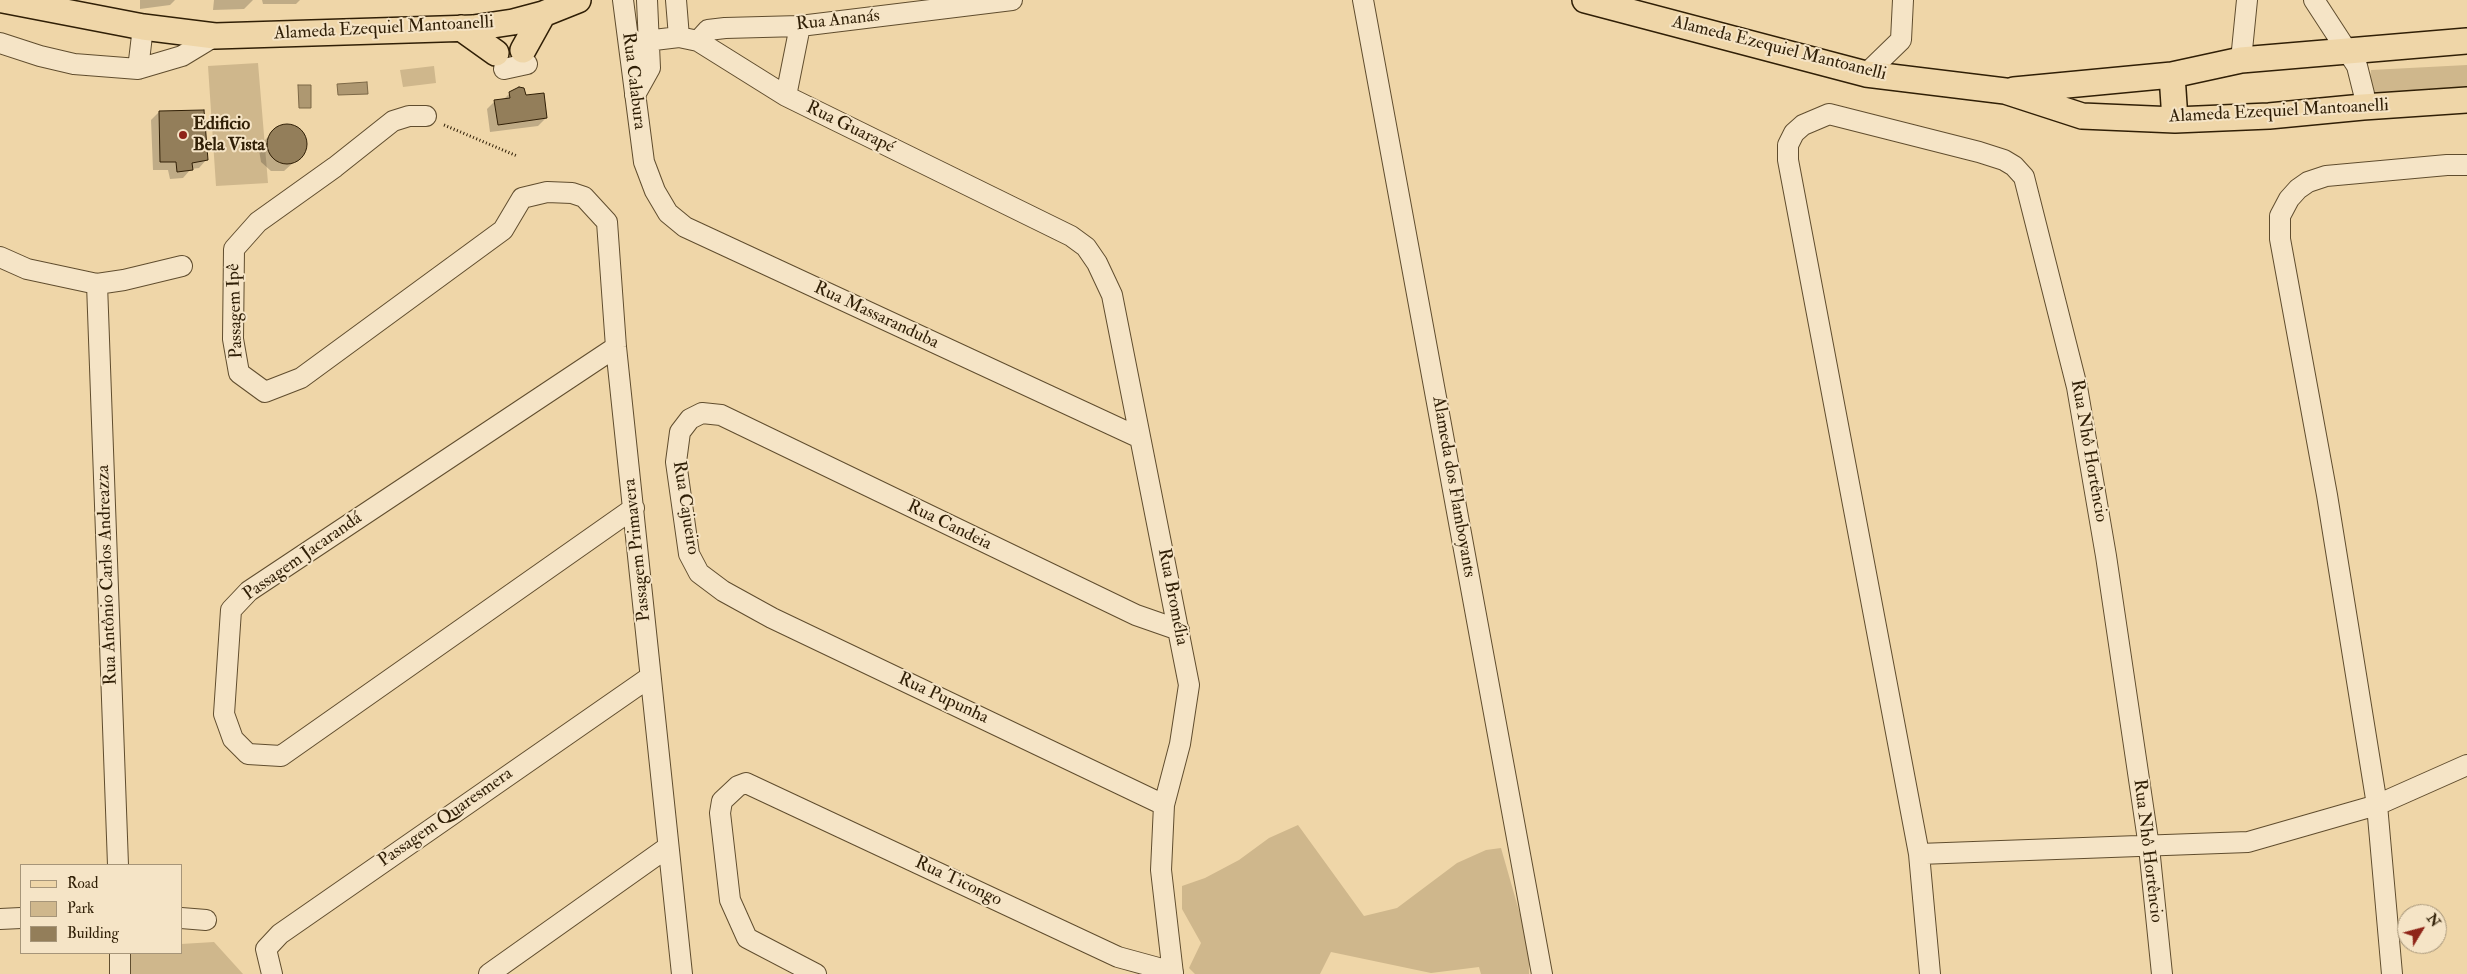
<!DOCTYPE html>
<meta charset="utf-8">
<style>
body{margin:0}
#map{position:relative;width:2467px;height:974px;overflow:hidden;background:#efd6a8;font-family:"IM FELL Double Pica",serif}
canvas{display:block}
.legend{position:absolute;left:20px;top:864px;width:162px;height:90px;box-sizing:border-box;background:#f5e4c6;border:1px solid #a69579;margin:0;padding:6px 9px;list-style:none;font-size:15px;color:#301f06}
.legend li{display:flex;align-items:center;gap:10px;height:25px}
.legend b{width:25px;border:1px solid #a69579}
.north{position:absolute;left:2397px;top:904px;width:50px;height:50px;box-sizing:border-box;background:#f5e4c6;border:1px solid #a69579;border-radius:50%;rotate:53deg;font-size:14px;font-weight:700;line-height:20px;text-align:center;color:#301f06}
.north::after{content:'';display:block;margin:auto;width:18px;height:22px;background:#8f2418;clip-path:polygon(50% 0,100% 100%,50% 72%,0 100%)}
</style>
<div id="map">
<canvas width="2467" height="974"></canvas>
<ul class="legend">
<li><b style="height:6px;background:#efd6a8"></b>Road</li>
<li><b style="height:14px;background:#cfb78c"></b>Park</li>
<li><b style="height:14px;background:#937e5a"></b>Building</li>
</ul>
<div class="north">N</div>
</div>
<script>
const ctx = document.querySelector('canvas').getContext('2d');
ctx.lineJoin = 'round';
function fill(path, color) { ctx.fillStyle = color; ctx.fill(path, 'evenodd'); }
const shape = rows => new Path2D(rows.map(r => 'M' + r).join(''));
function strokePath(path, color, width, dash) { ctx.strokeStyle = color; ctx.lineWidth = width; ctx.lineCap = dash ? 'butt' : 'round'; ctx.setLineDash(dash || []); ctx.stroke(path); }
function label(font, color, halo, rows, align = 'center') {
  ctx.font = font + ' "IM FELL Double Pica",serif'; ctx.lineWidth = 4; ctx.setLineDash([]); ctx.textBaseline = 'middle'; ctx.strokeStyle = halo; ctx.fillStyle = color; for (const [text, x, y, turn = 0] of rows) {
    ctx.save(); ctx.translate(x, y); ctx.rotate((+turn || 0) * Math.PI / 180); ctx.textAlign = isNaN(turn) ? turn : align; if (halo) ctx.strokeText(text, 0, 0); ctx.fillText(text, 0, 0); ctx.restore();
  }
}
fill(shape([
 [258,63,268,183,216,186,208,66],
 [2467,65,2467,94,2365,98,2369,89,2371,70],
 [434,66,436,83,403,87,400,70],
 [1298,825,1364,916,1397,908,1457,863,1486,850,1501,848,1529,946,1529,974,1481,974,1479,967,1431,973,1331,952,1320,974,1195,974,1189,968,1201,943,1182,909,1182,886,1205,878,1239,860,1269,838],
 [214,942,243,974,129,974,129,953,181,953,181,944]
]), '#cfb78c');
const water = shape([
 [367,82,368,94,338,95,337,84,367,82],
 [298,85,311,85,311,108,299,108,298,85]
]);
fill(water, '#ae9871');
strokePath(water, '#7c6846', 1);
fill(shape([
 [140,0,175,0,170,5,140,9],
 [214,0,253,0,244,9,213,10],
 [262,0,300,0,296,4,263,4],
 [510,93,526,96,546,118,538,126,490,132,487,109,495,101,503,100],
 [159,112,207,159,199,168,191,169,183,178,170,179,168,170,153,170,151,120],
 [284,125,296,127,305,135,306,142,303,154,284,171,271,171,261,162,259,150,261,144,270,135,278,126]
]), '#0003');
const building = shape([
 [519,87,524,88,526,95,544,93,547,118,498,125,494,100,510,98,509,92,519,87],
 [204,110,208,160,192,163,193,170,177,172,176,162,160,162,159,111,204,110],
 '267 144a20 20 0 1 1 40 0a20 20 0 1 1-40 0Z'
]);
fill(building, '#937e5a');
strokePath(building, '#301f06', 1);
const minor = shape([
 [623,0,644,162,655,191,668,213,685,227,1138,437],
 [676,0,679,37],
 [1363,0,1542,974],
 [2314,0,2357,66,2364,94,2363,107],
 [698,41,708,30,725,28,800,26,1012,0],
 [0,43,40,56,74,64,138,69,182,56,215,36],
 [629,43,679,37,698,41,786,96,1071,236,1086,247,1097,263,1112,295,1189,685,1180,744,1164,805,1161,870,1173,974],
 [2241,60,2247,0],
 [138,69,143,27],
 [504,69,527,64],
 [1866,74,1901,40,1903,0],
 [635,95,650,68,647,0],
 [786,96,800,26],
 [426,116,409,116,393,121,335,167,258,222,234,249,233,339,239,373,265,392,301,378,503,230,522,198,547,192,572,193,584,197,607,222,616,347,682,974],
 [0,257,27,269,97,284,124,280,182,266],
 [97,284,118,865],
 [616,347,249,591,231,610,224,714,233,739,248,754,281,756,634,508],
 [1164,805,772,618,723,591,699,573,689,554,676,462,680,432,690,419,702,413,721,415,1136,615,1179,630],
 [1919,854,2248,842,2377,805,2467,765],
 [181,918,206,920],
 [0,919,21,918],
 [120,953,120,974],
 [272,974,266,949,280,934,650,677],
 [489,974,668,847],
 [816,974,747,938,730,900,720,813,722,801,738,786,746,783,1118,957,1173,972],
 [1930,974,1919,854,1788,160,1788,145,1794,133,1803,125,1829,114,1979,152,2004,160,2014,166,2024,177,2077,387,2106,556,2149,847,2162,974],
 [2392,974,2377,805,2327,495,2280,239,2280,216,2289,199,2298,189,2308,182,2326,176,2447,165,2467,165]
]);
const major = shape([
 [3,0,143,27,215,36,473,28,513,22,543,14,578,0],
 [1585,0,1866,74,2005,91,2082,116,2175,120,2269,116,2363,107,2467,100],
 [461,28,496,53],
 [523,50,543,14],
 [2172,75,2175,120],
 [2014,90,2172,75,2241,60,2467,41]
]);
strokePath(minor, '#604d2e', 22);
strokePath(major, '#301f06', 28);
strokePath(shape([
 [444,125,517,156]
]), '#301f06', 3, [1, 2.5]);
strokePath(minor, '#f5e4c6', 20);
strokePath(major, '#efd6a8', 25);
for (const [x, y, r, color] of [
 [183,135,5,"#8f2418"]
]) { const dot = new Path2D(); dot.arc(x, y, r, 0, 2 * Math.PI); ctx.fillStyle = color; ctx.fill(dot); strokePath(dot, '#f5e4c6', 2); }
label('18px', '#301f06', '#f5e4c6', [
 ["Rua Ananás",838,21,-6],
 ["Alameda Ezequiel Mantoanelli",384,29,-3],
 ["Alameda Ezequiel Mantoanelli",1779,49,14],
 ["Rua Calabura",633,81,83],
 ["Alameda Ezequiel Mantoanelli",2279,112,-3],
 ["Rua Guarapé",850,128,26],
 ["Passagem Ipê",236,311,-92],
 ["Rua Massaranduba",876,316,25],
 ["Rua Nhô Hortêncio",2088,451,80],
 ["Alameda dos Flamboyants",1453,487,80],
 ["Rua Cajueiro",685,508,81],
 ["Rua Candeia",949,526,26],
 ["Passagem Primavera",638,550,-96],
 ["Passagem Jacarandá",303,557,-35],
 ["Rua Antônio Carlos Andreazza",108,575,-92],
 ["Rua Bromélia",1172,597,79],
 ["Rua Pupunha",943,699,25],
 ["Passagem Quaresmera",446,818,-35],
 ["Rua Nhô Hortêncio",2147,851,83],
 ["Rua Ticongo",958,882,25]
]);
label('bold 18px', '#301f06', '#f5e4c6', [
 ["Edificio",193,125],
 ["Bela Vista",193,146]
], 'left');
</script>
